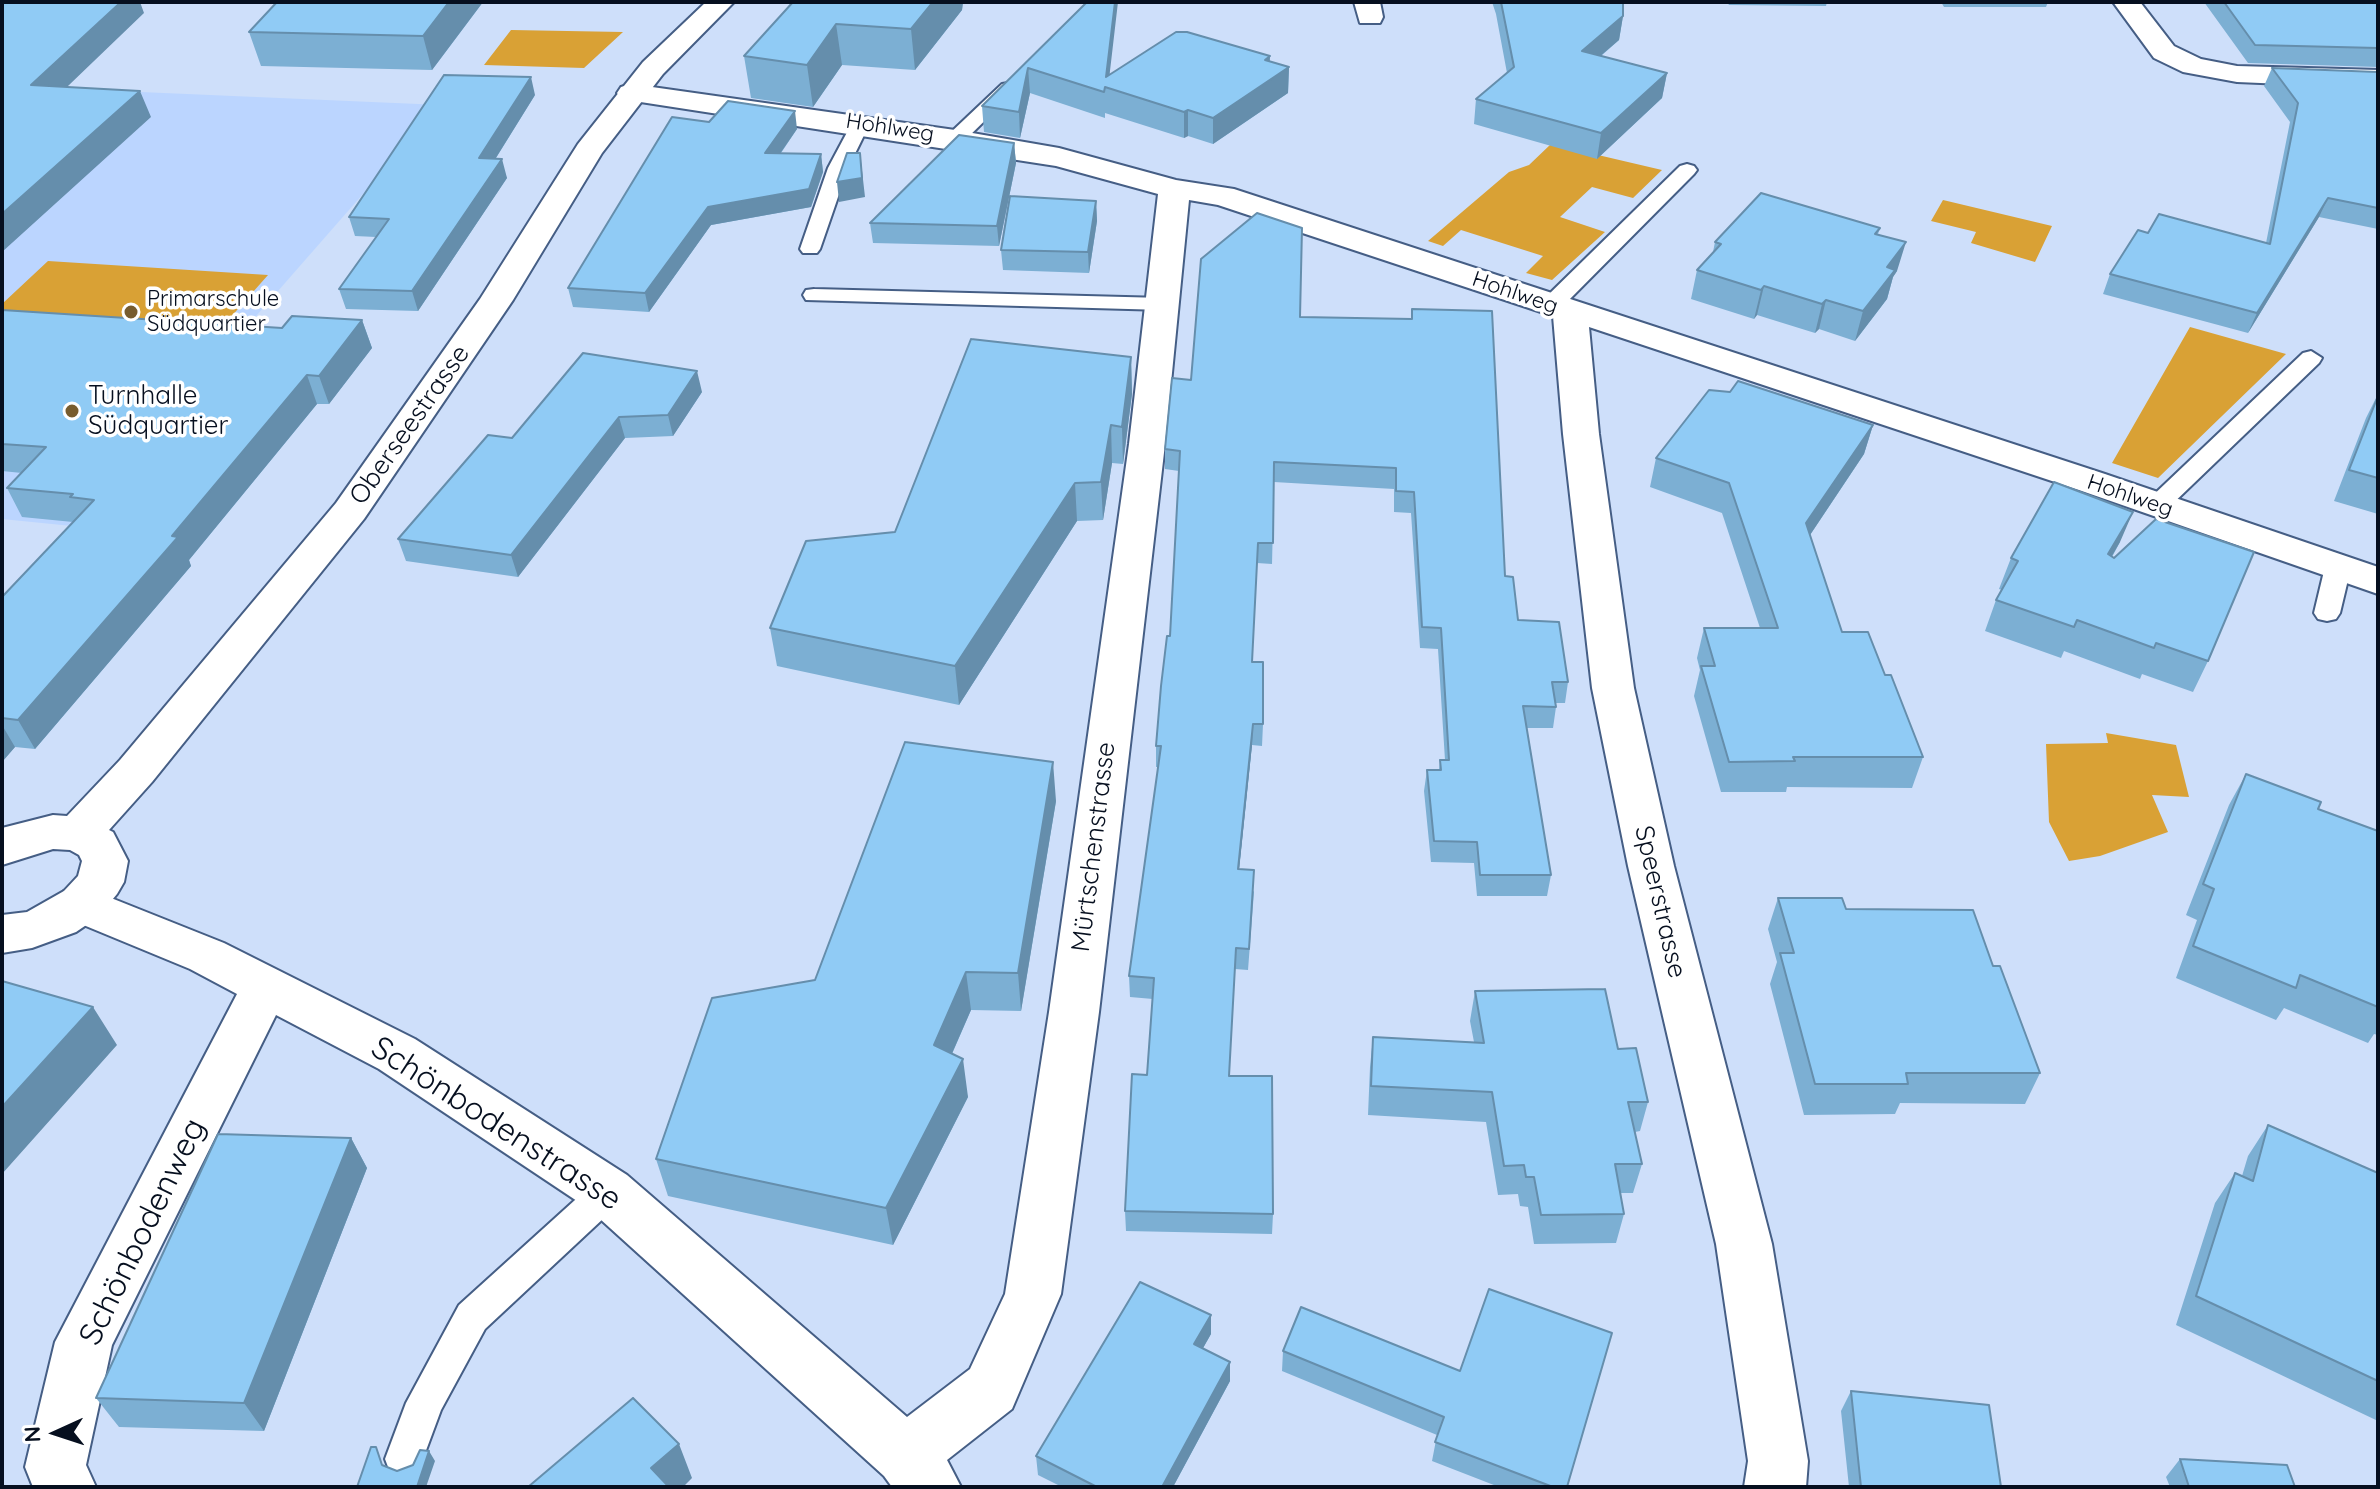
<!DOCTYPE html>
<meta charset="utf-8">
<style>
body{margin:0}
#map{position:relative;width:2380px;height:1489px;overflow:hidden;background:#cedffa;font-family:Quicksand,sans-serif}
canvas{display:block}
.frame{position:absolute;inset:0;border:4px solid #060f1f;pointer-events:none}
.north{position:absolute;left:16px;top:1393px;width:80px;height:80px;-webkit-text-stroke:6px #fff;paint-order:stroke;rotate:267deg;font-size:22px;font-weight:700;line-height:32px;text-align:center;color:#060f1f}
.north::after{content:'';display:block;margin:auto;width:28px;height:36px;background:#060f1f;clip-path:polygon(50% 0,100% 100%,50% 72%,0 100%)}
</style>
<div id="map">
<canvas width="2380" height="1489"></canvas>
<div class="frame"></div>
<div class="north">N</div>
</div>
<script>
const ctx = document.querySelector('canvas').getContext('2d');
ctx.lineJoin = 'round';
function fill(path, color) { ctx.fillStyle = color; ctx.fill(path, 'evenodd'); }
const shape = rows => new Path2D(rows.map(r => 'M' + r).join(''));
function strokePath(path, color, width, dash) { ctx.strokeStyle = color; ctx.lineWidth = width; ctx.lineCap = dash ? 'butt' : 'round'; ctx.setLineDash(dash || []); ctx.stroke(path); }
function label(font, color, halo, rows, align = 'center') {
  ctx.font = font + ' Quicksand,sans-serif'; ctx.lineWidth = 7; ctx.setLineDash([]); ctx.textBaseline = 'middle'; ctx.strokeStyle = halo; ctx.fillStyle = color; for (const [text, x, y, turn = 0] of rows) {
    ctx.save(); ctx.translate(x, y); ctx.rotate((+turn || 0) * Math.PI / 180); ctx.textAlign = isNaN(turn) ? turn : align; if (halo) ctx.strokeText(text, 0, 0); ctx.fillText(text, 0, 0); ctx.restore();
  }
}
fill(shape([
 [2,86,441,105,72,526,2,519]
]), '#bbd5ff');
fill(shape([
 [511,30,623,32,584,68,484,65],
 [1551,144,1662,170,1633,198,1592,187,1560,217,1605,232,1552,280,1526,273,1543,256,1461,230,1443,246,1428,241,1509,172,1529,165],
 [1943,200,2052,226,2035,262,1971,243,1976,232,1931,221],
 [48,261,268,275,207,344,2,331,2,304],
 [2190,327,2286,354,2158,478,2112,463],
 [2106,733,2176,745,2189,797,2152,795,2168,832,2100,856,2069,861,2049,822,2046,744,2108,743]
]), '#d9a135');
const service = shape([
 [1008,83,1014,84,1017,88,1014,92,962,143,948,143,946,139,948,135,1002,84,1008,83],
 [861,117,870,123,848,168,820,249,817,253,803,253,800,249,828,168,852,123,861,117],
 [1687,164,1694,166,1697,170,1694,174,1559,310,1543,310,1540,305,1543,300,1680,166,1687,164],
 [814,289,1164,298,1175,304,1164,310,806,300,803,295,806,290,814,289],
 [2311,351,2322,358,2319,363,2165,511,2147,511,2144,506,2147,501,2303,353,2311,351],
 [2338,559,2347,561,2351,567,2340,613,2336,619,2327,621,2318,619,2314,613,2325,567,2329,561,2338,559],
 [608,1177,620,1181,625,1192,620,1203,485,1329,441,1410,418,1472,404,1478,390,1472,385,1459,406,1403,459,1305,596,1181,608,1177]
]);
const minor = shape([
 [1354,2,1380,2,1383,17,1380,23,1360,23,1354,2],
 [2113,2,2140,2,2174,46,2201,59,2237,66,2378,70,2378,88,2237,82,2183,72,2154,58,2113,2],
 [631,84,955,130,1059,148,1176,180,1234,189,2105,474,2378,567,2378,594,2079,490,1589,327,1599,434,1634,688,1674,866,1772,1244,1808,1461,1806,1487,1744,1487,1748,1461,1716,1244,1628,866,1592,688,1563,434,1553,316,1218,205,1189,200,1165,444,1099,1012,1061,1294,1012,1409,947,1460,961,1487,892,1487,884,1476,589,1209,379,1069,276,1015,112,1345,86,1465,96,1487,33,1487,25,1467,55,1342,237,994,190,969,64,917,57,904,64,891,81,886,224,943,415,1039,627,1175,907,1417,970,1369,1005,1294,1049,1012,1129,444,1158,194,1056,166,621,99,617,93,621,87,631,84]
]);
const tertiary = shape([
 [706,2,734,2,663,74,602,153,513,300,364,519,152,782,109,830,113,832,128,861,124,882,117,894,98,917,76,932,32,948,2,953,2,915,27,912,64,891,78,876,82,861,79,855,70,850,53,849,2,865,2,828,53,815,67,816,120,760,336,503,480,299,578,144,643,62,706,2]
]);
strokePath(service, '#455e85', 4);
strokePath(minor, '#455e85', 4);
strokePath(tertiary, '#455e85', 4);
fill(service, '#fff');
fill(minor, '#fff');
fill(tertiary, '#fff');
fill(shape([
 [483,2,432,70,261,66,249,32],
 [793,2,963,2,962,10,915,70,842,65,813,107,751,98,744,56],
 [1087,2,1110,75,1270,56,1269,61,1289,67,1288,93,1213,144,1188,136,1184,138,1105,113,1105,118,1030,93,1020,138,984,132,982,106],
 [1492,2,1623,2,1623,16,1619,40,1601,56,1667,73,1662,98,1597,159,1474,124,1476,99,1507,73,1496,14],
 [1727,2,1827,2,1826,6,1729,5],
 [1941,2,2048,2,2046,7,1944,7],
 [2204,2,2378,2,2378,67,2248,63],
 [2272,68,2378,72,2378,229,2319,217,2248,333,2103,294,2110,274,2148,233,2266,243,2290,122,2264,86],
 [535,95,496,158,507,178,418,311,346,309,339,289,376,237,355,236,349,217],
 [709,122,797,129,781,153,821,154,823,172,811,207,711,225,649,312,573,307,568,288],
 [1014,143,1016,163,999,246,873,243,870,223],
 [1096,201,1097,221,1089,273,1003,270,1001,250],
 [1880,228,1878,234,1897,271,1893,277,1887,299,1855,341,1819,329,1815,333,1757,315,1754,319,1691,299,1697,270,1713,252,1715,242],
 [1412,309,1505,576,1518,620,1568,682,1565,703,1556,703,1556,707,1553,728,1527,728,1551,875,1547,896,1477,896,1474,863,1431,862,1424,791,1427,770,1439,770,1440,760,1445,760,1438,649,1420,648,1411,513,1394,512,1394,489,1274,482,1272,564,1257,563,1252,662,1263,724,1262,746,1252,745,1239,869,1254,892,1248,970,1235,969,1229,1076,1273,1214,1272,1234,1126,1231,1125,1211,1147,1075,1153,999,1130,997,1129,976,1158,767,1156,767,1156,746,1170,636,1179,471,1165,469,1165,449,1191,380,1300,317,1411,319],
 [2,310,282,328,362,320,372,348,329,404,317,404,189,560,191,566,35,749,15,747,2,762,2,597,73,522,22,517,7,488,22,473,2,471],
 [1131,357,1132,394,1123,464,1112,463,1103,520,1077,521,959,705,777,666,770,628,895,532],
 [702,392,673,436,625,438,518,577,406,561,398,539,512,438],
 [2378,394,2378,514,2334,501,2366,418],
 [1873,425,1864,454,1810,535,1842,632,1885,675,1923,757,1912,788,1787,787,1786,792,1721,792,1694,696,1700,670,1697,658,1704,628,1760,628,1722,513,1650,487,1656,458],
 [2120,542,2112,557,2208,661,2193,692,2142,674,2140,679,2064,651,2061,658,1985,631,1996,600,2002,590,1999,589,2011,558],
 [2246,774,2318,809,2378,831,2378,1035,2374,1034,2368,1043,2284,1008,2276,1020,2176,978,2197,920,2186,915,2229,805],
 [1056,801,1021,1011,971,1010,952,1054,968,1097,893,1245,668,1196,656,1159,815,980],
 [1778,898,1846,909,1993,966,2040,1073,2025,1104,1900,1103,1895,1114,1804,1115,1770,984,1777,962,1768,929],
 [1475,991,1618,1049,1648,1102,1640,1131,1635,1132,1642,1164,1633,1193,1620,1193,1624,1214,1616,1243,1534,1244,1528,1207,1520,1206,1518,1194,1498,1195,1486,1122,1368,1115,1370,1067,1373,1037,1474,1042,1470,1021],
 [2268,1125,2378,1173,2378,1421,2176,1325,2215,1203,2235,1173,2242,1176,2248,1156],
 [351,1138,367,1168,264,1431,119,1427,96,1398],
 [1301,1307,1567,1487,1499,1487,1432,1461,1437,1435,1282,1371,1283,1351],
 [1211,1315,1211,1334,1203,1348,1230,1381,1173,1487,1062,1487,1038,1475,1036,1456],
 [1851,1391,2001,1487,1849,1487,1841,1411],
 [2180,1459,2295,1487,2170,1487,2166,1477]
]), '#7cafd3');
fill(shape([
 [121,2,140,2,144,13,43,110,31,85],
 [449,2,483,2,432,70,423,36],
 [933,2,963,2,962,10,915,70,911,29],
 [1115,2,1118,2,1108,88,1106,77],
 [1623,16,1619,40,1578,75,1582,51],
 [836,24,842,65,813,107,807,65],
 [1270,56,1269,80,1289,67,1288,93,1213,144,1213,118,1265,60],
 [1028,68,1030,93,1020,138,1019,112],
 [1667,73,1662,98,1597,159,1601,133],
 [531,77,535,95,484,177,479,158],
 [140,91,151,117,2,252,2,214],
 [1188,110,1188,136,1184,138,1184,112],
 [795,111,797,129,768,171,765,153],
 [1014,143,1016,163,999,246,997,226],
 [860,153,865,197,839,202,837,182],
 [821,154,823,172,811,207,711,225,649,312,645,293,708,207],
 [502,159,507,178,418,311,412,291],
 [2328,198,2319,217,2248,333,2257,313],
 [1096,201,1097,221,1089,273,1088,252],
 [1906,242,1897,271,1893,277,1887,299,1855,341,1863,311,1887,267],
 [1764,286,1757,315,1754,319,1761,290],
 [1826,300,1819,329,1815,333,1822,304],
 [362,320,372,348,329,404,319,376],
 [1131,357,1132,394,1123,464,1122,427],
 [697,371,702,392,673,436,668,415],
 [307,375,317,404,189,560,191,566,35,749,18,720],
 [619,417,625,438,518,577,511,555],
 [1111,425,1112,463,1103,520,1101,482],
 [1873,425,1864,454,1798,553,1806,523],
 [1075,483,1077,521,959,705,955,666],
 [2133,512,2120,542,2095,585,2108,554],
 [1253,724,1252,745,1237,890,1238,869],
 [2,725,15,747,2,762],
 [1053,762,1056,801,1021,1011,1018,973],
 [966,972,971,1010,939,1083,934,1045],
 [93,1007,117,1045,2,1174,2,1107],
 [963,1059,968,1097,893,1245,886,1208],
 [351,1138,367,1168,264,1431,244,1403],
 [1211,1315,1211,1334,1194,1364,1194,1344],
 [1230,1362,1230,1381,1173,1487,1162,1487],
 [679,1444,692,1478,683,1487,659,1487,651,1468],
 [429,1451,435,1461,426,1487,417,1487]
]), '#658eac');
const building = shape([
 [2,2,121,2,31,85,140,91,2,214,2,2],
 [277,2,449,2,423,36,249,32,277,2],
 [793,2,933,2,911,29,836,24,807,65,744,56,793,2],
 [1087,2,1115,2,1106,77,1176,32,1187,32,1270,56,1265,60,1289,67,1213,118,1188,110,1184,112,1105,87,1104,92,1028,68,1019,112,982,106,1087,2],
 [1501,2,1623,2,1623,16,1582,51,1667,73,1601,133,1476,99,1514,67,1501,2],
 [2224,2,2378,2,2378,48,2255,45,2224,2],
 [2272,68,2378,72,2378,208,2328,198,2257,313,2110,274,2138,230,2148,233,2159,214,2270,244,2298,103,2272,68],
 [444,75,531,77,479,158,502,159,412,291,339,289,389,219,349,217,444,75],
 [728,101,795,111,765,153,821,154,809,189,708,207,645,293,568,288,672,117,709,122,728,101],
 [959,135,1014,143,997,226,870,223,959,135],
 [847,153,860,153,862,178,837,182,847,153],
 [1761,193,1880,228,1875,234,1906,242,1887,267,1895,270,1863,311,1826,300,1822,304,1764,286,1761,290,1697,270,1721,244,1715,242,1761,193],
 [1010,196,1096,201,1088,252,1001,250,1010,196],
 [1257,213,1302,228,1300,317,1412,319,1412,309,1492,311,1505,576,1513,577,1518,620,1559,622,1568,682,1552,682,1556,707,1523,706,1551,875,1480,875,1477,842,1434,841,1427,770,1441,770,1440,760,1449,760,1441,628,1422,627,1414,492,1396,491,1396,468,1274,462,1273,543,1258,543,1252,662,1263,662,1263,724,1253,724,1238,869,1254,870,1249,949,1236,948,1229,1076,1272,1076,1273,1214,1125,1211,1132,1074,1147,1075,1154,978,1129,976,1161,746,1156,746,1161,686,1167,636,1170,636,1180,451,1165,449,1172,378,1191,380,1201,259,1257,213],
 [2,310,282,328,292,316,362,320,319,376,307,375,172,536,178,537,18,720,2,718,2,597,94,500,70,497,73,494,7,488,46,447,2,444,2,310],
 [971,339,1131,357,1122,427,1111,425,1101,482,1075,483,955,666,770,628,806,541,895,532,971,339],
 [583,353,697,371,668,415,619,417,511,555,398,539,488,435,512,438,583,353],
 [1738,381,1873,425,1806,523,1842,632,1868,632,1885,675,1891,675,1923,757,1793,757,1795,761,1729,762,1701,666,1715,666,1704,628,1778,628,1729,483,1656,458,1709,390,1730,392,1738,381],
 [2378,396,2378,478,2349,470,2378,396],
 [2054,482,2133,512,2108,554,2114,558,2156,519,2254,552,2208,661,2156,643,2154,648,2077,620,2074,627,1996,600,2018,561,2011,558,2054,482],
 [905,742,1053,762,1018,973,966,972,934,1045,963,1059,886,1208,656,1159,712,998,815,980,905,742],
 [2246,774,2321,802,2318,809,2378,831,2378,1007,2300,975,2296,988,2193,946,2214,889,2203,884,2246,774],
 [1778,898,1842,898,1846,909,1973,910,1993,966,2000,966,2040,1073,1906,1073,1908,1084,1815,1084,1780,953,1794,953,1778,898],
 [2,981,93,1007,2,1107,2,981],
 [1605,989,1618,1049,1636,1048,1648,1102,1628,1102,1642,1164,1615,1164,1624,1214,1541,1215,1534,1177,1526,1177,1524,1165,1504,1166,1492,1092,1371,1086,1373,1037,1484,1043,1475,991,1605,989],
 [2268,1125,2378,1173,2378,1381,2196,1296,2235,1173,2253,1181,2268,1125],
 [218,1134,351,1138,244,1403,96,1398,218,1134],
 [1140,1282,1211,1315,1194,1344,1230,1362,1162,1487,1097,1487,1036,1456,1140,1282],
 [1489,1289,1612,1333,1567,1487,1553,1487,1435,1442,1444,1417,1283,1351,1301,1307,1460,1371,1489,1289],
 [1851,1391,1989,1405,2001,1487,1861,1487,1851,1391],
 [633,1398,679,1444,651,1468,669,1487,528,1487,633,1398],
 [371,1447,376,1447,382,1465,397,1471,413,1465,420,1450,429,1451,417,1487,357,1487,371,1447],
 [2180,1459,2287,1465,2295,1487,2189,1487,2180,1459]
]);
fill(building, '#90cbf5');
strokePath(building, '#658eac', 2);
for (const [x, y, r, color] of [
 [131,312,8,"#775c2e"],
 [72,411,8,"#775c2e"]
]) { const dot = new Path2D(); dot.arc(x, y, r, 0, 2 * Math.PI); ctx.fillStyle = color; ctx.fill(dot); strokePath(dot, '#fff', 3); }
label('22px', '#060f1f', '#fff', [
 ["Hohlweg",890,128,9],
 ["Hohlweg",1515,293,19],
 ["Hohlweg",2130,496,19]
]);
label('22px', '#060f1f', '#fff', [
 ["Primarschule",147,299],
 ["Südquartier",147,324]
], 'left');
label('26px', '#060f1f', '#fff', [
 ["Turnhalle",88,396],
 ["Südquartier",88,426]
], 'left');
label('26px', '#060f1f', '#fff', [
 ["Oberseestrasse",410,425,-55],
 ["Mürtschenstrasse",1094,847,-83],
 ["Speerstrasse",1660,902,77]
]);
label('32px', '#060f1f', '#fff', [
 ["Schönbodenstrasse",496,1124,33],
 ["Schönbodenweg",143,1232,-64]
]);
</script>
